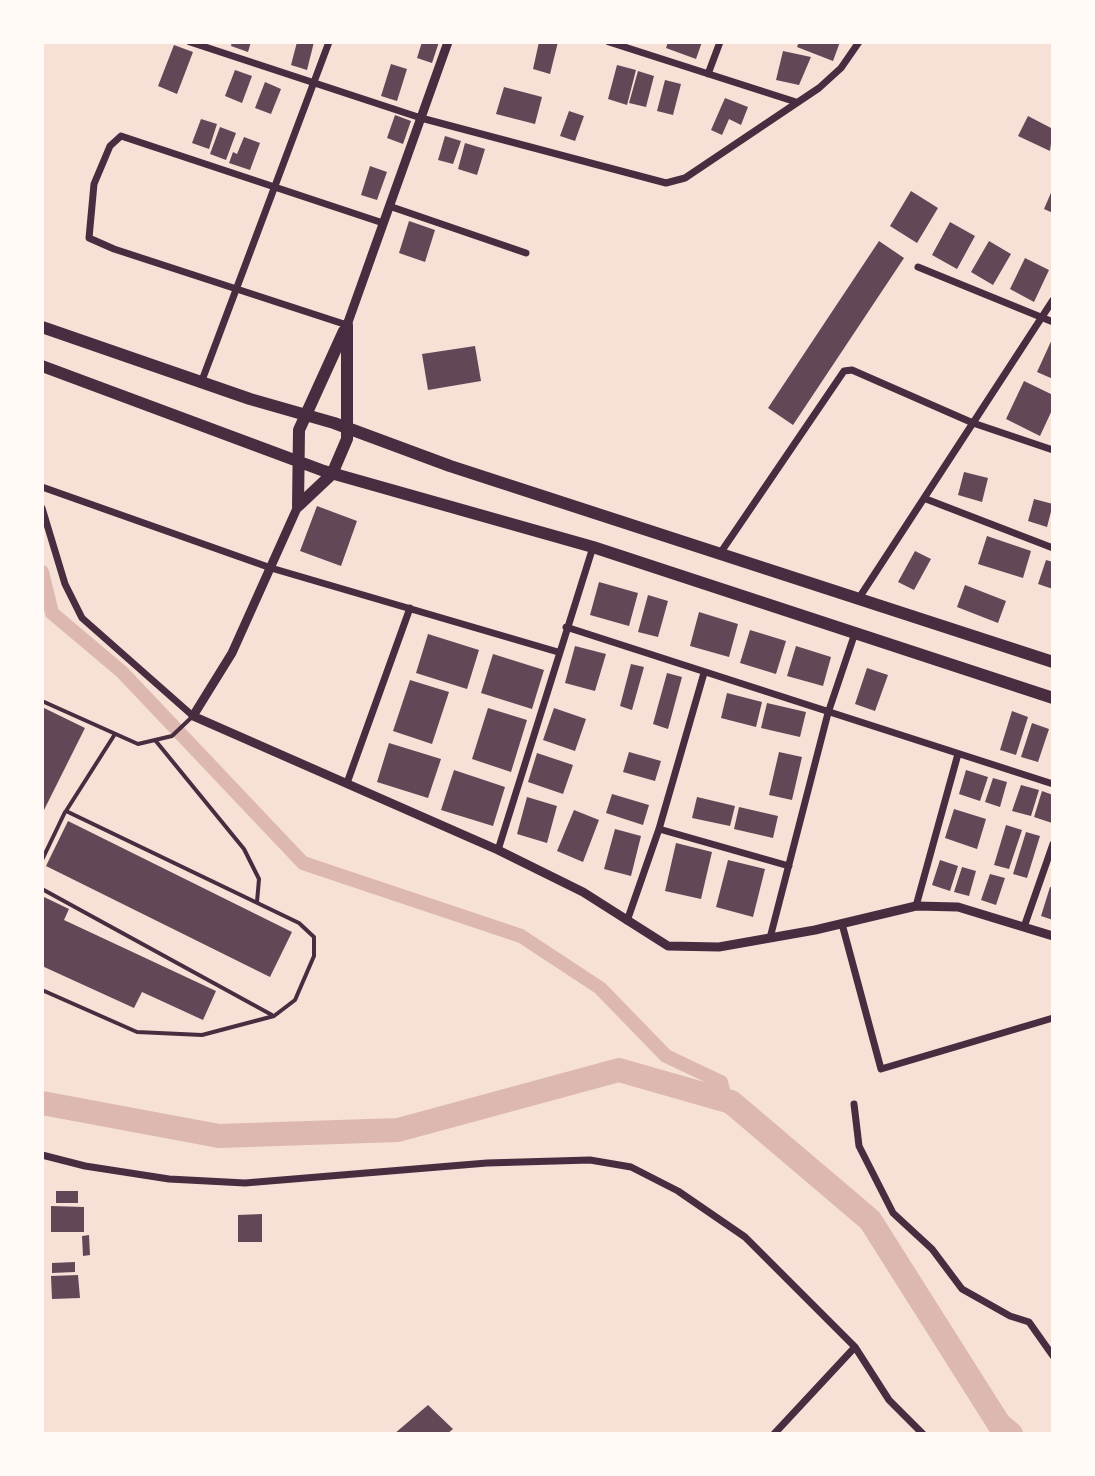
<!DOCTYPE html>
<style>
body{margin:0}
#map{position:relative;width:1095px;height:1476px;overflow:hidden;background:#f7e1d7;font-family:"Alegreya Sans",sans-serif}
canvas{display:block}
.frame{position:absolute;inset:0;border:44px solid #fffaf5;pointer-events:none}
</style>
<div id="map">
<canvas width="1095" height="1476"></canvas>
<div class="frame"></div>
</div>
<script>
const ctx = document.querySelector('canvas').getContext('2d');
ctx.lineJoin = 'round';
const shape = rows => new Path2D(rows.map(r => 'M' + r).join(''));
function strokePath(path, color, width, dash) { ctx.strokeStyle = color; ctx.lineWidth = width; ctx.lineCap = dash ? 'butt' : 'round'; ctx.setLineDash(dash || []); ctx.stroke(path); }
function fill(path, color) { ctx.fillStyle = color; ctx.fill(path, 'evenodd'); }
strokePath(shape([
 [42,572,52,613,122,672,303,863,521,936,600,988,666,1056,721,1082,726,1101]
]), '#dcb8b0', 14);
strokePath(shape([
 [42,1103,219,1136,398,1130,619,1070,731,1102,870,1220,999,1424,1011,1434]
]), '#dcb8b0', 24);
fill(shape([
 [232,42,251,42,248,52,231,46],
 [297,42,314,42,307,70,291,65],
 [422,42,439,42,432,63,417,58],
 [539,42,558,42,550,74,533,69],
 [668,42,702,42,696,59,666,48],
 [799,42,840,42,833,61,797,47],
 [174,45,193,52,177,94,158,86],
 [783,51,811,57,799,85,776,80],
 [391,64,407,69,397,101,381,96],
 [617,65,636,70,627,105,608,99],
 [235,70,252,76,242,103,225,96],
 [638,71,654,76,646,107,629,103],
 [665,80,681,84,673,115,657,111],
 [265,82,281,89,271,114,255,108],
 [504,87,542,97,535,124,496,114],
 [725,98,748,107,741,125,729,119,722,135,711,130],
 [569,111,584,116,575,141,560,136],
 [395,115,411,121,403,144,387,138],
 [1028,116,1053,129,1050,151,1018,136],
 [201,119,217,124,209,149,192,143],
 [220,127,236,133,226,160,210,154],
 [445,136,461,141,453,164,438,160],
 [244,137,260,143,250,170,229,163,233,152,237,154],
 [465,143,485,149,477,175,458,169],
 [370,166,387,172,377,200,361,195],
 [1053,188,1053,213,1044,209],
 [911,191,938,208,917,243,890,226],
 [409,221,435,230,425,262,399,253],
 [950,222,975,236,957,269,932,255],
 [879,241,904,258,793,425,768,408],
 [989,241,1011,254,993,285,971,272],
 [1025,258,1049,270,1034,302,1010,289],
 [1053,337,1053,379,1037,372],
 [475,346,481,381,428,390,422,354],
 [1024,381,1053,395,1053,408,1040,436,1006,419],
 [964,472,988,478,982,502,958,495],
 [1034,499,1053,504,1047,527,1028,521],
 [317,506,357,521,341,566,300,551],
 [987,536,1031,551,1023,578,978,564],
 [915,551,931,559,914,590,898,582],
 [1046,560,1053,562,1053,589,1038,584],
 [599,582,638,593,629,626,590,615],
 [965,585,1006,601,998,623,957,607],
 [648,595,668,601,658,637,638,632],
 [699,612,738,624,729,657,690,646],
 [750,630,786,641,776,674,740,663],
 [428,634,479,650,467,689,416,673],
 [575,646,606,654,595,691,565,683],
 [796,646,831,657,823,686,787,676],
 [493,654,544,670,532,709,481,693],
 [631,664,644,667,632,710,620,706],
 [867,668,888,675,875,711,855,704],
 [667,673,682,677,668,729,653,724],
 [410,680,449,692,432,744,393,731],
 [727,693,762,702,756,727,721,718],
 [767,703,806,712,800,737,761,728],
 [42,707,85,728,42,814],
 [488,708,527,720,511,772,472,759],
 [554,708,586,719,575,751,543,740],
 [1012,711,1028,717,1016,755,1000,750],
 [1032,723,1049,729,1038,762,1021,757],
 [389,743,441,759,428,798,377,782],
 [629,752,661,761,655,781,623,772],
 [779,752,802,757,792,800,769,795],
 [537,753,573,765,563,794,528,782],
 [454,770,505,787,493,826,441,810],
 [966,770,988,777,980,801,959,794],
 [993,778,1007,782,1000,807,985,802],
 [1021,785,1039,790,1031,816,1012,811],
 [1042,791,1053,795,1052,823,1034,817],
 [612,794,649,805,643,825,606,813],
 [527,797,557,806,547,843,517,834],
 [697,797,735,806,730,826,692,818],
 [739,807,778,816,773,838,734,829],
 [954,809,986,819,977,849,945,838],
 [574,810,599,820,583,862,557,851],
 [68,821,292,932,270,977,46,866],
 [1006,825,1022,830,1009,869,994,865],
 [615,829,641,836,631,876,604,869],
 [1026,832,1040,836,1027,878,1013,874],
 [676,843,712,852,701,899,665,891],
 [728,860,765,869,753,917,716,907],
 [940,860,958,866,950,891,932,885],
 [962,867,976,871,969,896,954,892],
 [990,874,1005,878,996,905,981,900],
 [1050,887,1053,888,1053,920,1041,916],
 [42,896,69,909,64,920,216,991,203,1020,142,992,134,1008,42,966],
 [56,1191,78,1191,78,1203,56,1203],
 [51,1206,84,1207,84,1232,51,1232],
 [262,1214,262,1242,238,1242,238,1215],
 [89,1235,90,1255,83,1256,82,1236],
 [75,1262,75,1272,52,1273,52,1263],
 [78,1275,80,1298,52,1299,51,1276],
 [428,1405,453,1429,447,1434,394,1434]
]), '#644757');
strokePath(shape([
 [42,701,138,744,172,736,193,716],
 [155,740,244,849,259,879,257,902],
 [42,860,65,812],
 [42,889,272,1015],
 [42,990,137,1032,202,1035,274,1016,295,1000,314,956,314,937,299,923,66,811,115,734]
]), '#4a2c40', 4);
strokePath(shape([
 [190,42,421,118,666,183,685,178,819,88,841,68,859,42],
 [609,42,796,102],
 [708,74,720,42],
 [389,206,526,253],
 [918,267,1053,322],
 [347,325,114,249,89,238,94,184,110,146,121,136,383,223],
 [201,383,329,42],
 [42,487,271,568,558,652],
 [926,499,1053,548],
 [42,508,65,584,82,618,193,716],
 [721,552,844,371,852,370,973,423,1053,450],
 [859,598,1053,300],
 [566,627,1053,784],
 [347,783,410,608],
 [659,829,789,866],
 [498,850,593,547],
 [916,906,958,754],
 [627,921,659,829,704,673],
 [842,924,881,1069,1053,1018],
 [1024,927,1053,844],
 [770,938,828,713,855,633],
 [854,1104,859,1146,893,1213,932,1249,962,1289,1010,1316,1029,1322,1053,1356],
 [42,1155,85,1166,169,1179,245,1183,487,1163,590,1160,631,1167,678,1191,745,1237,855,1347,889,1400,923,1434],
 [774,1434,855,1347]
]), '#4a2c40', 7);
strokePath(shape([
 [347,325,448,42],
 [298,506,232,653,193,716,498,850,583,892,668,946,719,947,815,930,916,906,958,907,1053,936]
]), '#4a2c40', 9);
strokePath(shape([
 [42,327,250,399,334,423,450,466,1053,662],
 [42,366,324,471,593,547,1053,698],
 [298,506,332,474,347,439,347,325],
 [298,506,299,430,344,331]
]), '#4a2c40', 12);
</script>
